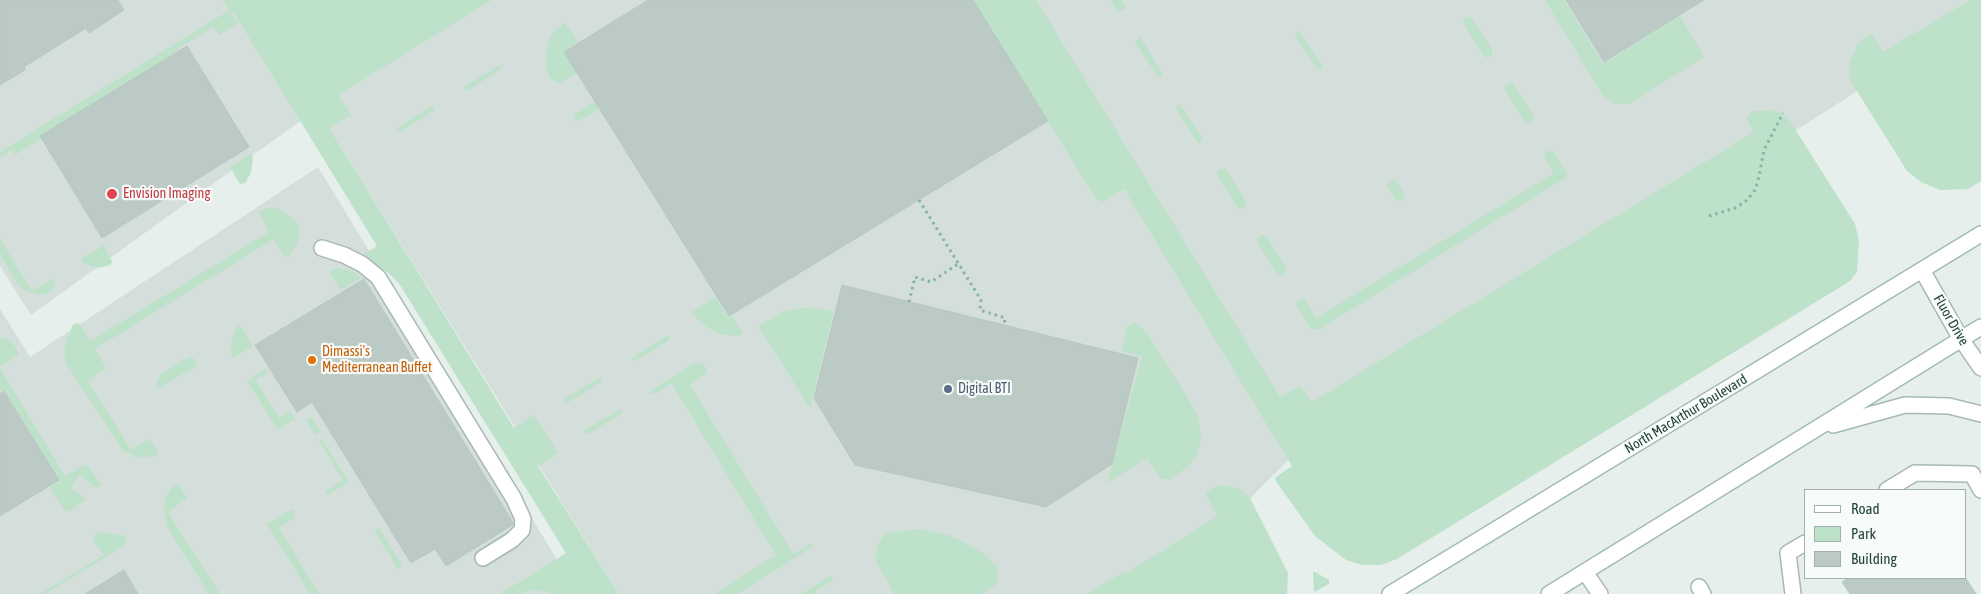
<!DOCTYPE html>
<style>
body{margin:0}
#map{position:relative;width:1981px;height:594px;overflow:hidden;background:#e6efeb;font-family:"Asap Condensed",sans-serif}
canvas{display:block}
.legend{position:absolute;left:1804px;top:489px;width:162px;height:90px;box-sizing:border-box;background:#f7fbf9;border:1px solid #a2b1ad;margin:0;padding:6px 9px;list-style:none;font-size:15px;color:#23433c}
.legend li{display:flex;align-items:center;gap:10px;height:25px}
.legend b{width:25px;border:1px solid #a2b1ad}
</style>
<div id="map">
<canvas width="1981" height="594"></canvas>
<ul class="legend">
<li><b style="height:6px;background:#fff"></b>Road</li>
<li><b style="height:14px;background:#bee1c9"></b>Park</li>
<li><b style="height:14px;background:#bbcac5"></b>Building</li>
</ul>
</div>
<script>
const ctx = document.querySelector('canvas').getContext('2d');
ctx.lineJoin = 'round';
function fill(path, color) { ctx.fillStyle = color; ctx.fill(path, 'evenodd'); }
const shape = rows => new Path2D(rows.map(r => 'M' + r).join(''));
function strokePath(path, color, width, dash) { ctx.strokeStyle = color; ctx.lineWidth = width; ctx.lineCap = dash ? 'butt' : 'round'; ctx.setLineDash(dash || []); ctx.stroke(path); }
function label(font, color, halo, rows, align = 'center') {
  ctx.font = font + ' "Asap Condensed",sans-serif'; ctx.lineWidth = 4.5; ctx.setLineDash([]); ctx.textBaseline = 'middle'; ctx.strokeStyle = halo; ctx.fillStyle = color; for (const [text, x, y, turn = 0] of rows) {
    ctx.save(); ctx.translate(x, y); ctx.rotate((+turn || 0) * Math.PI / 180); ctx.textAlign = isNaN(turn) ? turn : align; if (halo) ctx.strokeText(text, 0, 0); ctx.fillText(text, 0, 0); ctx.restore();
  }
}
fill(shape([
 [0,0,1981,0,1981,12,1301,447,1203,546,1127,594,619,594,317,109,31,315,0,266],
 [318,167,578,594,0,594,0,309,30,357]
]), '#d4dfdb');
fill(shape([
 [223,0,492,0,338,95,351,115,329,128,514,428,534,415,558,453,538,466,619,594,551,594,548,592,529,590,521,594,500,594,566,553,400,285,392,276,364,254,377,246,234,13,232,14],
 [973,0,1036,0,1280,397,1300,386,1312,402,1754,132,1746,118,1753,111,1774,110,1784,114,1790,121,1855,224,1859,241,1857,272,1850,281,1397,559,1381,565,1362,565,1346,560,1315,536,1275,480,1276,477,1292,466,1124,189,1103,202,1096,199],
 [1110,0,1122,0,1125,6,1125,9,1117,11],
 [1545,0,1564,0,1603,64,1680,16,1704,57,1629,104,1614,103,1603,96],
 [1970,0,1981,0,1981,181,1968,189,1940,190,1921,182,1907,171,1852,83,1849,75,1850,63,1857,45,1872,33,1883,52],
 [228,11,238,23,219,35,213,27,177,49,178,51,15,155,12,150,0,157,0,152],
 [1470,16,1492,49,1492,55,1487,58,1483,55,1463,22,1464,19],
 [565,23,578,42,565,51,578,73,559,84,552,80,546,70,546,53,547,44,555,30],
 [1298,30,1322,65,1322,68,1320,70,1317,69,1295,35],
 [1139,37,1141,38,1162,73,1162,76,1160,77,1157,76,1135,42],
 [498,66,501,66,501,69,467,91,464,90,464,87],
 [1510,83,1513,83,1533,115,1533,121,1529,123,1524,121,1505,90,1505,86],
 [596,101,600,108,578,121,575,121,574,117,575,113],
 [1179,104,1203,138,1203,140,1200,143,1197,142,1176,108],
 [431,107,434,107,435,110,400,132,397,130,397,128],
 [1549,150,1554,152,1567,173,1567,177,1318,330,1311,329,1296,305,1297,301,1305,299,1316,318,1554,173,1545,158,1544,154],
 [252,153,253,158,251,173,245,183,240,184,230,167],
 [1222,169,1226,169,1246,202,1246,206,1241,209,1237,207,1218,176,1217,172],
 [1395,179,1404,194,1404,199,1400,201,1395,199,1386,184],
 [271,207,278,209,293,219,299,228,298,241,289,256,286,257,284,256,274,239,95,349,106,368,88,381,131,450,150,439,158,452,155,456,140,458,123,451,66,363,64,349,72,326,75,323,80,324,90,341,269,232,259,212],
 [1262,235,1266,235,1286,268,1285,273,1281,276,1277,274,1258,243,1257,239],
 [0,239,32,291,53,278,55,283,53,289,47,294,36,294,23,289,18,284,0,255],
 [102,244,112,261,111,265,98,268,82,263,81,259,100,248,99,245],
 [338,268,352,271,361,278,340,290,330,273,330,270],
 [715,297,728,317,732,316,743,334,736,336,720,334,705,326,695,316,692,312],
 [809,307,834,311,810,408,758,326,782,312],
 [1135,322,1145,330,1194,408,1198,416,1201,439,1196,457,1189,466,1170,479,1161,479,1147,458,1107,483,1142,356,1122,351,1127,326],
 [237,325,241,326,253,346,234,358,231,354,232,338],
 [666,336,669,336,669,340,635,361,632,360,632,358],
 [0,337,12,341,19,354,0,367],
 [191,357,196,360,196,366,160,388,157,387,157,381,162,373,183,360],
 [698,363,704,364,708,372,690,385,793,554,810,544,813,544,814,546,738,594,714,594,776,555,672,384,654,394,652,394,650,392,692,364],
 [0,368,65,476,84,465,88,465,101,485,96,488,80,475,71,488,83,496,85,500,68,512,65,511,50,487,60,481,4,389,0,392],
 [265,368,268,372,256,380,279,418,290,411,295,419,278,430,247,381],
 [599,378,602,379,601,382,567,403,564,402,564,399],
 [620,409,623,411,622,413,588,434,585,434,585,430],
 [311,417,321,432,316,435,306,420],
 [322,439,349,482,328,495,326,495,326,491,343,480,319,441],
 [176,485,180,486,187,498,169,511,169,514,220,594,209,594,166,525,164,509,165,500,170,489],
 [1223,485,1238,488,1250,498,1288,573,1287,594,1087,594,1125,571,1127,573,1218,516,1206,496,1207,492,1215,487],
 [291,510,294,510,295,517,279,528,319,594,310,594,267,524],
 [379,528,403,566,398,569,374,530],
 [919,529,949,535,984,553,998,568,998,580,995,585,983,594,894,594,875,559,877,546,883,536,889,533],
 [97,532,123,535,127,540,126,544,45,594,40,594,104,555,93,540,94,535],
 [1313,572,1315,572,1329,580,1329,584,1314,592],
 [830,576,833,577,832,580,816,591,817,594,801,594]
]), '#bee1c9');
const building = shape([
 [0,0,118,0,124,10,89,33,86,28,24,67,25,70,0,85,0,0],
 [648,0,973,0,1048,121,729,316,564,52,648,0],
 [1566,0,1704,0,1604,62,1566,0],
 [187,46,249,147,102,238,40,136,187,46],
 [364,279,514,524,446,566,435,549,411,563,312,402,297,412,255,345,364,279],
 [842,285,1138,358,1112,464,1046,507,855,465,814,398,842,285],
 [4,391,59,480,0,516,0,394,4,391],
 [124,570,138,594,85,594,124,570],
 [1965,577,1976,594,1850,594,1842,582,1848,578,1965,577]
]);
fill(building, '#bbcac5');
strokePath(building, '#b7c9c3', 1);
const service = shape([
 [322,248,344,255,362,264,378,277,514,499,523,519,522,530,512,540,483,558],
 [1887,490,1915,473,1972,474,1981,490],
 [1585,572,1600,594],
 [1699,587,1703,594],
 [1793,594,1788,553,1805,543]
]);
const tertiary = shape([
 [1922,270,1961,339,1981,368]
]);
const secondary = shape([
 [1833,425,1905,405,1949,406,1981,414],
 [1390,594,1981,234],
 [1549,594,1981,327]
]);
strokePath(service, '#a8b8b3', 18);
strokePath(tertiary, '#a8b8b3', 18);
strokePath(secondary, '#a3bbb4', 18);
strokePath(shape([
 [919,200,981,300,980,310,1005,318,1004,326],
 [1709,216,1735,208,1746,201,1755,190,1759,177,1764,150,1783,113],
 [909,302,915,277,931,282,958,264]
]), '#85b4a8', 3, [2.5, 4]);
strokePath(service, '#fff', 15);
strokePath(tertiary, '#fff', 15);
strokePath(secondary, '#fff', 15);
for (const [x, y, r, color] of [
 [112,194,6,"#e0444e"],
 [312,360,5,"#e8710a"],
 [948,389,5,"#5c6f8a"]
]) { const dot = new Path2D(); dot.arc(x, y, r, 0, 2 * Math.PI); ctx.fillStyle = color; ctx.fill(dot); strokePath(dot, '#f7fbf9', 2); }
label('14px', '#be3a42', '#f7fbf9', [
 ["Envision Imaging",123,194]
], 'left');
label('14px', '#23433c', '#f7fbf9', [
 ["Fluor Drive",1951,320,60],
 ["North MacArthur Boulevard",1686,414,-31]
]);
label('14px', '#c56008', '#f7fbf9', [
 ["Dimassi's",322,352],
 ["Mediterranean Buffet",322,368]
], 'left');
label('14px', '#4e5e75', '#f7fbf9', [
 ["Digital BTI",958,389]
], 'left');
</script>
